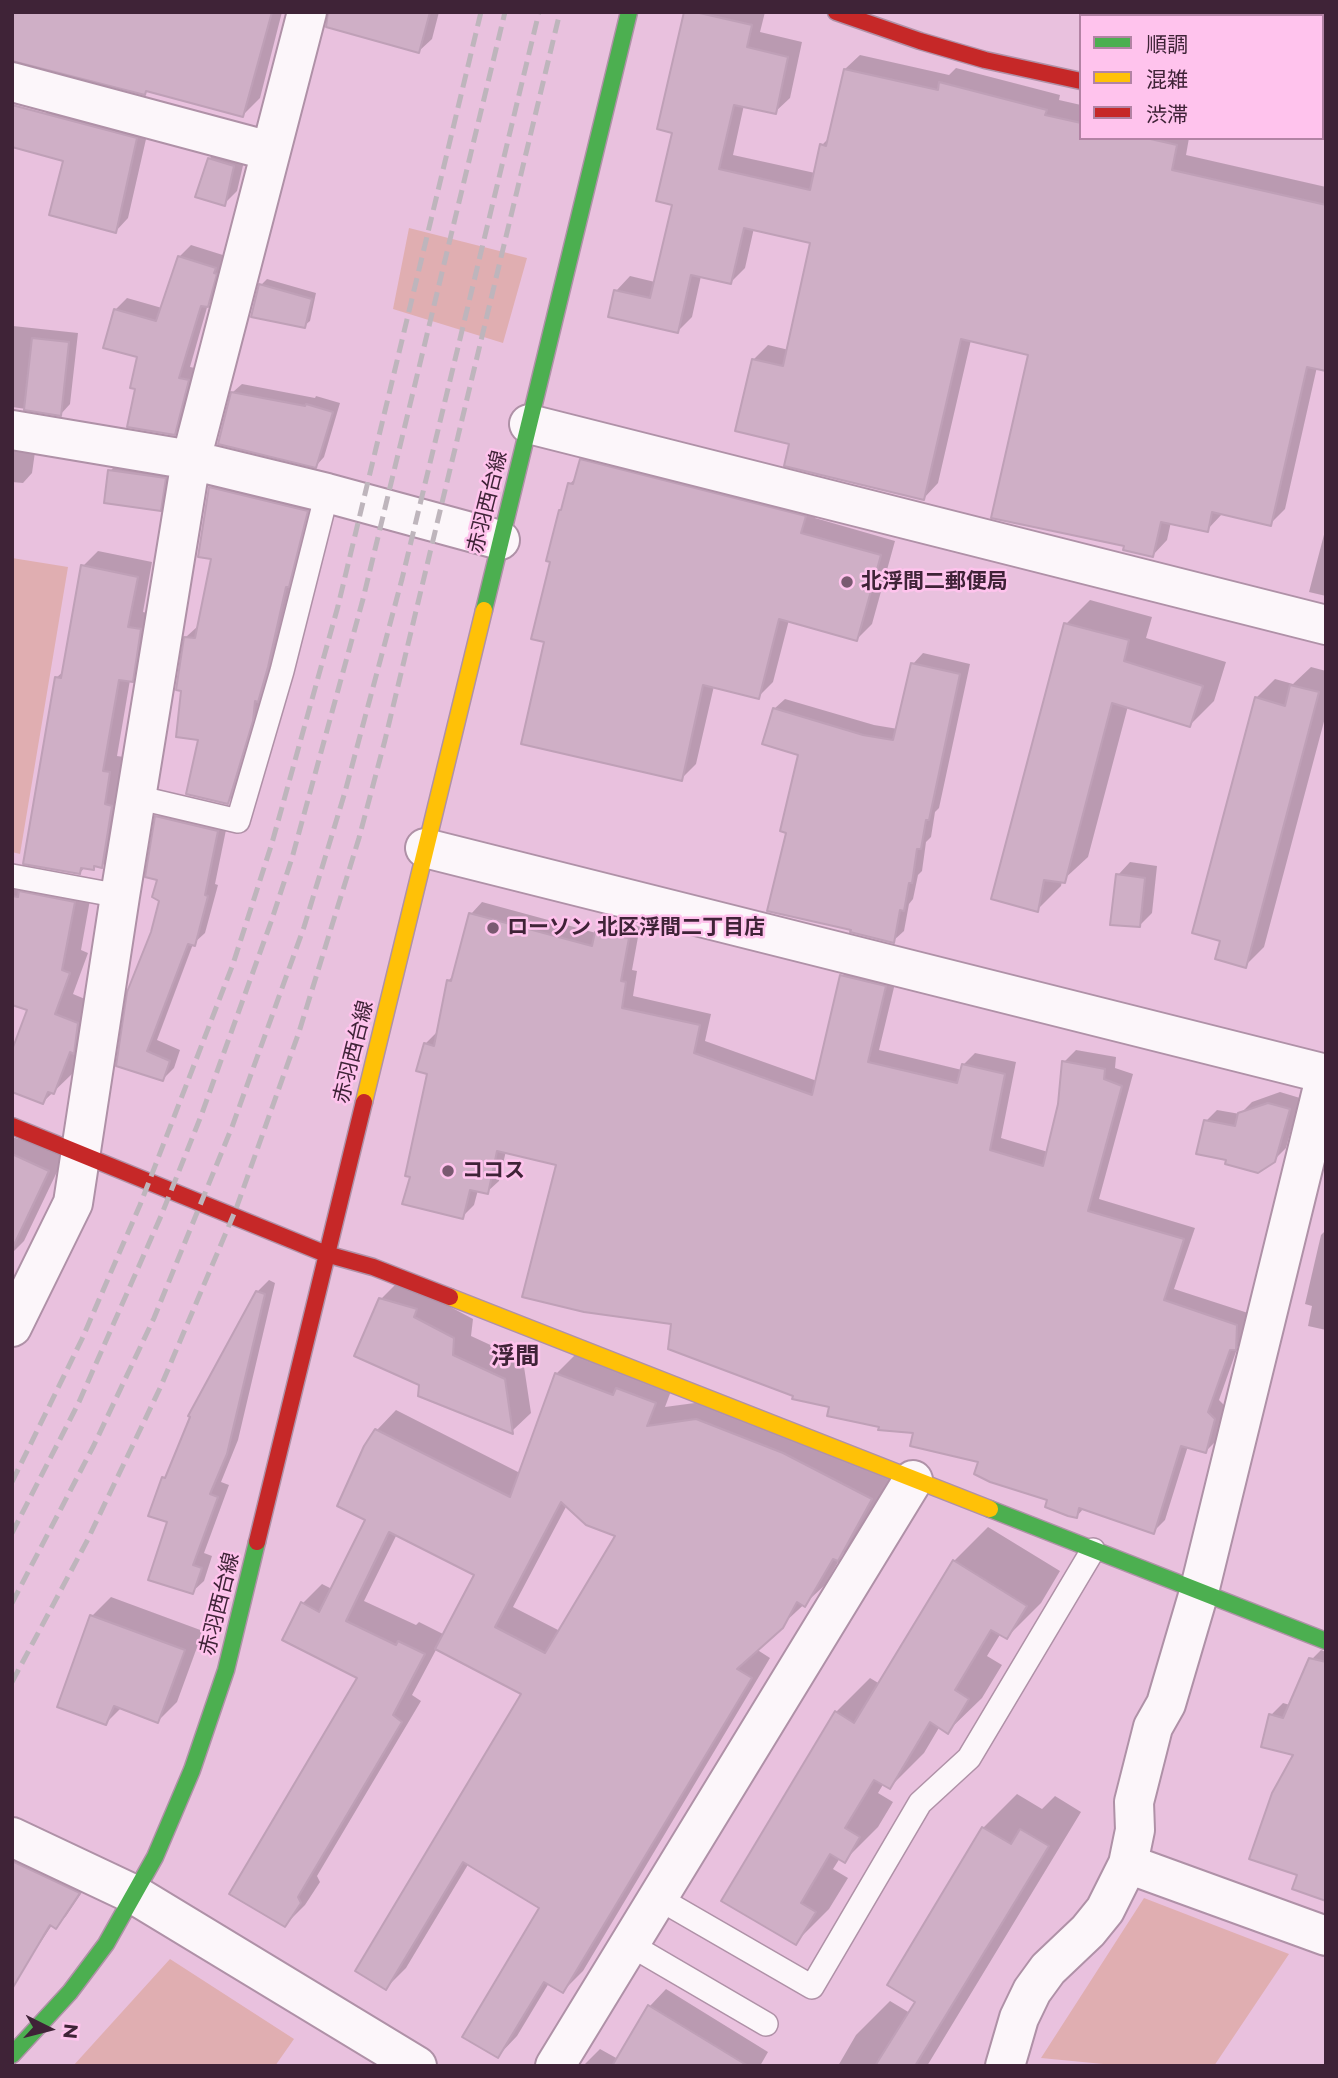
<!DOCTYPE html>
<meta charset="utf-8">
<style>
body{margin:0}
#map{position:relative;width:1338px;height:2078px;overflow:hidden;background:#e9c1de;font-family:Montserrat,"Noto Sans JP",sans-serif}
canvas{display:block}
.frame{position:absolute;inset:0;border:14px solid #3f2337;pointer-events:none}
.legend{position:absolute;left:1079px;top:14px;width:245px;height:126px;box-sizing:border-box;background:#ffc3ed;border:2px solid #b283a4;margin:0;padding:9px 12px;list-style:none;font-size:21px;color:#3f2337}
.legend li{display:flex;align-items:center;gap:14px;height:35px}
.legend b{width:35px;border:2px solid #b283a4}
.north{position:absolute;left:14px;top:1994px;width:70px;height:70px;-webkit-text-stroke:5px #ffc3ed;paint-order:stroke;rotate:96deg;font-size:19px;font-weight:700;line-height:28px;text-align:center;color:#3f2337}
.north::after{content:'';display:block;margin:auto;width:24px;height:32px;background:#3f2337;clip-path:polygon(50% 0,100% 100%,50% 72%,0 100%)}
</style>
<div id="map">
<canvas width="1338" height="2078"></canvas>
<div class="frame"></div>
<ul class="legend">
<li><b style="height:9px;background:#4caf50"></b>順調</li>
<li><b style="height:9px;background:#ffc107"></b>混雑</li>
<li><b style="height:9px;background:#c62828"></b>渋滞</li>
</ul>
<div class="north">N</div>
</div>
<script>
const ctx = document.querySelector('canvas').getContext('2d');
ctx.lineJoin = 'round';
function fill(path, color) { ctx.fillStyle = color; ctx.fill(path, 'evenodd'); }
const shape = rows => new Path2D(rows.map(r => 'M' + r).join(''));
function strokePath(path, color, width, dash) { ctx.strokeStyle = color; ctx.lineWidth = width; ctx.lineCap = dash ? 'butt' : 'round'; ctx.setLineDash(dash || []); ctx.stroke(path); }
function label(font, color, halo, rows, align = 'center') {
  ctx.font = font + ' Montserrat,"Noto Sans JP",sans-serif'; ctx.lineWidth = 5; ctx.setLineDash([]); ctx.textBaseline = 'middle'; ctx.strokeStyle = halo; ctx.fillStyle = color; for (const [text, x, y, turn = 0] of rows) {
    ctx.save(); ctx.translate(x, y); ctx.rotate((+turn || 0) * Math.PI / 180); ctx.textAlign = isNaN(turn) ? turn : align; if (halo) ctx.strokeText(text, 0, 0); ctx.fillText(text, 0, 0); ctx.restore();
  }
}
fill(shape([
 [409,228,527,258,503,343,393,309],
 [12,558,68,567,20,854,12,852],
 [1144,1898,1289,1954,1214,2066,1124,2066,1041,2058],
 [170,1959,294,2039,275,2066,73,2066]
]), '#e0aeb1');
fill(shape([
 [12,12,282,12,260,98,243,115,148,90,145,93],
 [331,12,439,12,432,39,419,51],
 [686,12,765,12,760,32,802,42,790,98,775,112,744,105,733,155,815,173,822,145,830,137,845,69,860,55,949,75,956,68,1060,95,1059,100,1081,105,1081,138,1189,138,1186,155,1326,187,1326,369,1317,367,1285,509,1270,524,1223,513,1207,530,1171,522,1167,540,1153,555,1126,545,1030,353,971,340,938,483,924,498,791,443,753,360,768,345,789,350,812,241,754,228,745,268,730,283,701,276,692,317,678,331,616,291,630,276,655,282,674,204,674,131],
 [57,101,149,126,128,218,116,231,65,159,45,114],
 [222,146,246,153,237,191,224,204,209,159],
 [191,245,226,256,219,293,208,304,190,367,200,369,186,421,174,433,137,387,139,356,115,310,127,298,162,308,179,257],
 [267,279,316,293,310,321,304,326,261,285],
 [12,308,13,326,78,333,70,404,61,414,12,407],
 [242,384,315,398,316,396,340,403,324,457,316,466,233,392],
 [12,439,36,445,32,473,23,483,12,482],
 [597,445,820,501,815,518,895,541,872,624,857,639,789,620,773,682,758,697,714,686,696,764,681,779,546,641,552,560,560,511,564,507,570,484,576,477,581,460],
 [123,458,178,466,173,496,160,509,110,471],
 [222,476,319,500,240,790,228,802,200,739,186,637,198,626,213,557,210,488],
 [1326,527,1326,596,1309,592],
 [98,551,152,562,143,612,156,615,147,665,130,680,117,756,124,757,117,850,102,866,97,865,93,869,85,867,80,873,56,678,65,670,83,566],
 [1090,600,1152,617,1146,638,1226,662,1214,701,1190,725,1128,706,1088,857,1062,881,1061,886,1037,910,1066,624],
 [923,653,970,664,939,808,935,812,931,837,926,842,922,871,918,875,913,899,909,904,904,931,893,941,788,831,800,753,774,709,785,699,874,725,898,729,913,664],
 [1311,667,1326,671,1326,714,1264,947,1245,966,1222,940,1256,698,1275,679,1293,684],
 [168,806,228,820,215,884,218,885,205,933,193,944,157,1040,180,1050,174,1068,163,1079,118,1065,161,900,157,817],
 [1130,862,1157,866,1152,913,1139,926,1118,875],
 [12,874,93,883,81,950,88,953,73,994,97,1004,73,1073,43,1102,29,1009,12,966],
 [482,902,596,933,608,921,640,926,632,970,637,971,633,996,711,1014,705,1041,817,1081,842,976,854,964,897,975,879,1050,962,1070,963,1065,975,1053,1016,1062,1001,1138,1048,1152,1059,1104,1064,1062,1076,1050,1116,1057,1115,1068,1133,1074,1099,1199,1195,1228,1174,1289,1248,1313,1247,1337,1238,1346,1219,1400,1226,1407,1218,1439,1206,1451,1188,1446,1165,1520,1153,1532,1084,1508,1077,1516,981,1461,915,1432,881,1426,832,1406,795,1395,673,1322,558,1164,506,1151,499,1181,487,1192,478,1190,474,1205,462,1217,412,1175,429,1073,425,1044,437,1032,448,981,454,975,471,914],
 [1280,1092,1300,1098,1286,1148,1274,1160,1228,1159,1206,1121,1217,1110,1240,1114,1252,1102],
 [12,1137,66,1153,24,1241,12,1253],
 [1326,1230,1326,1330,1308,1326,1312,1306,1305,1304,1321,1235],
 [269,1280,275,1283,238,1440,221,1482,229,1485,204,1553,212,1556,204,1581,192,1592,169,1521,164,1478,169,1472,193,1416,257,1292],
 [400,1280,473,1319,471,1336,523,1360,531,1413,512,1431,421,1384,381,1299],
 [576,1354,674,1383,665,1407,717,1400,891,1479,857,1539,842,1555,825,1585,756,1649,770,1658,583,1971,563,1991,549,1983,517,2036,498,2056,542,1907,469,1863,406,1968,386,1988,523,1693,437,1648,412,1695,421,1701,317,1876,320,1882,305,1905,285,1925,359,1677,303,1603,322,1584,332,1589,367,1519,377,1430,396,1410,520,1473,556,1374],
 [567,1505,618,1535,560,1631,513,1607],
 [397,1534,476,1575,445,1635,419,1622,416,1625,364,1601],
 [988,1527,1060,1571,1041,1603,1007,1637,1001,1633,987,1656,1002,1665,982,1698,948,1731,940,1726,924,1753,890,1787,884,1783,878,1793,893,1802,878,1827,844,1861,840,1858,833,1869,848,1878,829,1909,795,1943,724,1901,836,1712,870,1678,880,1684,954,1561],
 [111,1597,203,1631,177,1702,158,1721,122,1707,106,1723,92,1616],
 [1321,1650,1326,1652,1326,1899,1299,1874,1295,1754,1271,1715,1283,1703,1290,1705,1309,1662],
 [1017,1794,1042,1809,1055,1796,1081,1812,927,2066,838,2066,856,2035,890,2001,910,2013,918,2002,983,1828],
 [12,1845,89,1882,66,1916,56,1927,52,1925,27,1963,12,1975],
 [666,1989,768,2052,760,2066,583,2066,600,2049,618,2059,650,2006]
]), '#0003');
const building = shape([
 [12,12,272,12,243,117,146,91,145,95,12,61,12,12],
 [328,12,430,12,419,53,326,27,328,12],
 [684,12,695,12,752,25,747,47,788,57,776,114,734,105,719,169,810,190,820,144,826,146,844,69,938,90,939,82,1047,110,1045,115,1081,123,1081,138,1146,138,1177,145,1172,170,1326,205,1326,371,1307,367,1271,526,1212,512,1208,532,1161,522,1153,557,1123,550,1124,546,991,518,1028,355,961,339,924,500,784,466,789,444,735,431,752,359,783,366,810,243,744,228,731,284,691,275,678,333,608,317,614,290,650,298,672,205,656,201,672,133,657,129,684,12],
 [12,105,137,138,116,233,49,215,63,161,12,147,12,105],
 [208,158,234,166,225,206,195,197,208,158],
 [178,256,216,268,214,273,217,274,208,307,201,306,179,378,189,380,175,435,127,427,135,389,130,388,137,357,103,348,114,309,156,321,178,256],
 [259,284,312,299,305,328,251,317,259,284],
 [32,338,69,342,61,416,24,410,32,338],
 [231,392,305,406,306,404,333,412,316,468,218,444,231,392],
 [580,459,806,516,801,533,881,555,857,641,779,619,759,699,703,685,682,781,521,744,544,642,531,639,550,562,546,561,559,510,561,510,568,483,573,484,580,459],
 [108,470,166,478,161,511,104,503,108,470],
 [209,487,308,511,289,587,286,587,268,667,258,702,255,701,253,721,228,804,186,794,198,740,176,737,181,691,176,690,184,637,195,638,211,559,198,557,209,487],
 [81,565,138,577,128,627,141,629,133,682,119,680,103,771,110,772,105,804,112,806,102,868,94,866,94,870,81,868,80,874,23,864,55,677,61,678,81,565],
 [1064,623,1129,640,1124,661,1203,686,1190,727,1112,703,1065,883,1044,880,1038,912,991,899,1064,623],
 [911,663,960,674,929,820,926,820,921,849,917,849,912,883,909,883,904,911,900,910,894,943,850,932,851,930,767,911,786,833,780,831,798,755,762,744,773,708,863,735,893,740,911,663],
 [1290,685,1319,692,1246,968,1215,959,1220,941,1192,933,1255,697,1285,706,1290,685],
 [155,816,218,831,205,895,208,896,195,946,188,944,147,1051,170,1061,163,1081,116,1066,127,992,151,932,159,901,152,897,157,880,145,877,155,816],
 [1116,874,1145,878,1140,927,1110,925,1116,874],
 [19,891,75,902,62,970,70,973,55,1014,78,1023,74,1054,70,1052,54,1094,48,1092,43,1104,12,1092,12,1050,27,1010,12,1005,12,896,18,897,19,891],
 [469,913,592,946,595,932,629,938,621,981,626,982,622,1008,700,1025,694,1053,812,1095,840,975,886,986,868,1062,957,1083,962,1064,1005,1074,990,1150,1043,1166,1058,1104,1062,1061,1105,1069,1104,1079,1122,1086,1088,1211,1184,1239,1164,1300,1237,1325,1236,1350,1230,1350,1208,1412,1215,1419,1206,1453,1181,1446,1154,1534,1079,1508,1077,1518,1068,1516,1045,1507,1047,1500,990,1482,974,1474,978,1462,910,1446,913,1433,878,1430,879,1427,827,1416,829,1407,792,1399,793,1396,668,1349,671,1324,584,1312,522,1297,556,1165,497,1151,488,1194,470,1190,463,1219,402,1204,410,1177,405,1176,427,1074,416,1071,424,1043,434,1046,447,980,451,981,469,913],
 [1268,1103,1290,1109,1275,1162,1258,1173,1225,1164,1226,1160,1196,1154,1204,1120,1235,1126,1238,1113,1268,1103],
 [12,1154,49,1171,12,1249,12,1154],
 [256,1291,265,1294,227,1454,210,1494,218,1497,193,1565,202,1568,193,1594,148,1580,167,1522,148,1516,162,1477,165,1478,190,1417,188,1416,256,1291],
 [379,1298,417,1309,414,1317,454,1338,453,1355,505,1379,513,1434,418,1396,419,1385,354,1356,379,1298],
 [555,1373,613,1395,616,1388,656,1403,647,1426,696,1419,783,1453,872,1499,838,1561,833,1559,805,1607,797,1602,783,1628,737,1669,752,1678,563,1993,544,1982,498,2058,462,2037,539,1908,463,1862,386,1990,355,1971,521,1694,435,1649,474,1575,389,1532,346,1621,396,1645,398,1641,425,1654,393,1715,402,1722,298,1897,301,1903,285,1927,229,1894,357,1678,282,1640,301,1602,319,1612,365,1520,337,1506,364,1446,375,1429,510,1497,555,1373],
 [561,1502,586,1525,615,1536,545,1653,495,1627,561,1502],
 [953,1560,1027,1606,1007,1639,991,1630,955,1690,969,1699,948,1734,930,1722,890,1789,874,1780,845,1828,860,1837,845,1863,830,1854,801,1903,816,1912,796,1945,721,1901,835,1711,854,1723,953,1560],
 [90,1615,185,1650,158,1723,114,1706,106,1725,57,1707,90,1615],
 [1309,1658,1326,1662,1326,1901,1292,1889,1297,1875,1249,1859,1272,1793,1293,1755,1261,1747,1269,1714,1283,1718,1309,1658],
 [982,1827,1011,1844,1020,1829,1049,1846,915,2066,875,2066,915,2002,887,1985,982,1827],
 [12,1861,80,1893,56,1929,50,1925,12,1989,12,1861],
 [648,2005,748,2066,612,2066,648,2005]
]);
fill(building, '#cfafc6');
strokePath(building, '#bfa0b7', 2);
const lane = shape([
 [136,797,238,821,282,671,327,493],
 [12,876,120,896],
 [658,1898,812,1987,920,1803,969,1758,1093,1550],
 [629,1944,766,2024]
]);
const street = shape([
 [12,82,270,151],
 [529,424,1326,625],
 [12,430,191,460,327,493,500,540],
 [425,848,1326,1074],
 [12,1327,73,1203,120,896,191,460,307,12],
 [12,1837,135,1895,417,2066],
 [1128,1864,1326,1936],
 [555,2066,913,1480],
 [1005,2066,1019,2018,1032,1991,1048,1969,1088,1931,1105,1910,1128,1864,1135,1830,1134,1802,1153,1727,1166,1704,1199,1592,1326,1074]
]);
const fast = shape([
 [1322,110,1326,110],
 [484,610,629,12],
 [990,1509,1326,1641],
 [12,2055,70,1992,106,1944,155,1857,192,1770,226,1670,257,1542]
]);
const slow = shape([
 [364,1102,484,610],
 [450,1297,990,1509]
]);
const jam = shape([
 [836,12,920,41,985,60,1081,81],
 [12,1126,326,1254,373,1267,450,1297],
 [257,1542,364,1102]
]);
strokePath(lane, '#af91a7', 26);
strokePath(street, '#af91a7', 42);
strokePath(fast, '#af91a7', 19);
strokePath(slow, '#af91a7', 19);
strokePath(jam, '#af91a7', 19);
strokePath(lane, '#fcf6fa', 23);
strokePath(street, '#fcf6fa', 38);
strokePath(fast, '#4caf50', 16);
strokePath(slow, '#ffc107', 16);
strokePath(jam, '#c62828', 16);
strokePath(shape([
 [12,1482,82,1339,140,1205,233,964,272,843,338,606,481,12],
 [12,1533,79,1402,161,1216,201,1116,271,922,292,858,363,599,505,12],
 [12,1603,94,1445,154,1318,232,1127,304,927,345,792,402,579,539,12],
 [12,1682,87,1541,161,1386,236,1209,299,1032,359,838,385,740,560,12]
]), '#beb5bc', 5, [14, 7]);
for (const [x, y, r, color] of [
 [847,582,7,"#7a5a71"],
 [493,928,7,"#7a5a71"],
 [448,1171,7,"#7a5a71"]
]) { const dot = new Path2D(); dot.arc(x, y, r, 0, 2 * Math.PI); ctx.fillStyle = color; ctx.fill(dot); strokePath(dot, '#ffc3ed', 2.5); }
label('21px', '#3f2337', '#ffc3ed', [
 ["赤羽西台線",488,502,-76],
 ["赤羽西台線",354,1052,-76],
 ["赤羽西台線",220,1604,-76]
]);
label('bold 21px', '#3f2337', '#ffc3ed', [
 ["北浮間二郵便局",861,582],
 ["ローソン 北区浮間二丁目店",507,928],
 ["ココス",462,1171]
], 'left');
label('bold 24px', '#3f2337', '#ffc3ed', [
 ["浮間",515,1357]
]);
</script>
